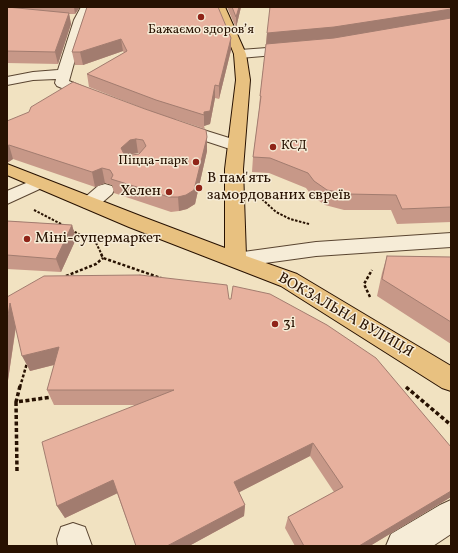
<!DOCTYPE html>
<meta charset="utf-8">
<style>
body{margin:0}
#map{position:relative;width:458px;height:553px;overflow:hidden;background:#f1e2c1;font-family:Vollkorn,serif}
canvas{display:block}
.frame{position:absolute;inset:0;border:8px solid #271101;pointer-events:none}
</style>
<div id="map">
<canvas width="458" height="553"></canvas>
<div class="frame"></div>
</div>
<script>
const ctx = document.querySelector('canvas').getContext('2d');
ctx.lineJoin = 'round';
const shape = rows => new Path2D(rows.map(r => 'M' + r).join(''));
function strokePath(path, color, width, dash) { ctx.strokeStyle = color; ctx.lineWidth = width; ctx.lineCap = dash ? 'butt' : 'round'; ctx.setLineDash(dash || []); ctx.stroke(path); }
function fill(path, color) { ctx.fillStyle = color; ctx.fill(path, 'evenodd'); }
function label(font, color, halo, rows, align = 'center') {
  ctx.font = font + ' Vollkorn,serif'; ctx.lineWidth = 3; ctx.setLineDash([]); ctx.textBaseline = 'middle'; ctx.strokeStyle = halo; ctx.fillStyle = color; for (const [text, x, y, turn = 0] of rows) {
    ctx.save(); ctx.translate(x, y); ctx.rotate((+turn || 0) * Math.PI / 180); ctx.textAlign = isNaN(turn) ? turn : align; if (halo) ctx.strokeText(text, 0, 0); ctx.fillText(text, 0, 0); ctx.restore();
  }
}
const minor = shape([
 [81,7,91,7,86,20,69,81,100,94,102,97,100,100,95,101,90,100,57,86,55,83,56,79,33,80,7,85,7,77,33,72,58,70,74,20,81,7],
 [294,46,298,47,300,50,298,53,240,58,235,57,234,54,235,51,240,50,294,46],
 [178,122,242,142,244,146,242,150,236,151,172,130,170,127,172,124,178,122],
 [38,178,44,179,47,183,44,187,7,204,7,191,38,178],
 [105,184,112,186,114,190,112,194,97,207,90,209,83,207,81,203,83,199,98,186,105,184],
 [451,233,451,247,316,256,236,267,228,265,225,260,228,255,236,253,316,242,451,233],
 [451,500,451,534,433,546,386,546,391,534,440,505,451,500],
 [73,523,85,527,92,546,58,546,57,539,61,527,73,523]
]);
const major = shape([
 [215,7,225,7,246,54,250,80,243,169,246,256,297,274,451,366,451,391,442,388,281,286,129,227,7,175,7,164,143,217,225,248,225,169,236,80,234,54,215,7]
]);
strokePath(minor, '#5a4531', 2);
strokePath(major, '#271101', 2);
strokePath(shape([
 [262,199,276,212,290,219,309,224],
 [34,210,63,225],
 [71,230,96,243,102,255],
 [96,243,105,235]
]), '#271101', 2, [2.5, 1.5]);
strokePath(shape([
 [101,254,103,258,161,278],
 [66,276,96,264,103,258],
 [370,297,364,284,372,270],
 [20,387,27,363]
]), '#271101', 2.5, [3, 2]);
strokePath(shape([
 [20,386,16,402,52,397],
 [406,387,451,425],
 [16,402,17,471]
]), '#271101', 3.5, [4, 2.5]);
fill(minor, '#f6ecd7');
fill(major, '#e8c180');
fill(shape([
 [7,7,80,7,75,14,69,14,71,24,58,64,7,63],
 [87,7,231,38,231,50,219,99,215,98,210,124,204,126,205,129,175,119,207,137,207,151,195,204,187,209,179,211,171,212,114,193,112,185,105,183,95,187,13,159,7,163,7,121,150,111,89,87,87,74,124,53,123,51,83,65,75,65,72,52],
 [138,153,140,153,139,154,130,155,132,154],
 [227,7,241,7,236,28],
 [451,7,451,222,397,224,391,210,344,210,325,205,312,196,306,188,269,173,252,172,253,157,259,110,260,96,266,44,267,33],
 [7,221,72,225,76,239,61,272,7,269],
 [387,256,451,257,451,344,377,296,382,273],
 [7,297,229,299,451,447,451,497,370,546,295,546,285,528,288,517,334,492,310,456,239,492,245,505,244,516,189,546,136,546,117,493,65,518,57,506,138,405,54,405,47,390,54,365,30,371,16,327,7,387]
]), '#c79888');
fill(shape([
 [74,7,80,7,75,14],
 [239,7,241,7,236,28,236,17],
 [451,9,451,20,332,40,266,46,267,33],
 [69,13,71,24,58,64,55,52],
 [231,38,231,50,219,99,219,86],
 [121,39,123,51,83,65,80,52],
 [215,85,215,98,210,124,204,126,204,112],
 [207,137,207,151,195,204,187,209,179,211,178,197],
 [136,139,138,153,132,154,124,162,121,148,130,140],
 [9,145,13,159,7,163,7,146],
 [102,168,105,183,95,187,92,172],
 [72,225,76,239,61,272,56,259],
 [10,303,17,318,7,387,7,322],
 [59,347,65,362,30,371,22,356],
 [313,443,310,456,234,495,234,482],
 [113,480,118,493,65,518,57,506],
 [451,491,451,497,370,546,359,546],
 [245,505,244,516,189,546,167,546]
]), '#a27c6f');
const building = shape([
 [7,7,69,13,55,52,7,51,7,7],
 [87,7,218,7,231,38,219,86,215,85,210,111,204,112,204,115,156,100,87,74,127,51,121,39,80,52,72,52,87,7],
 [232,7,239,7,236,17,232,7],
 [270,7,451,7,451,9,334,27,267,33,270,7],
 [451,18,451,207,402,209,396,195,348,194,327,190,314,181,308,173,270,158,253,157,261,96,260,96,266,44,334,38,451,18],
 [73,82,145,109,206,130,207,137,194,190,186,195,178,197,169,197,111,179,113,175,110,170,102,168,92,172,9,145,7,146,7,121,29,112,31,107,73,82],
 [136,139,143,140,146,146,139,154,132,155,124,154,121,148,130,140,136,139],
 [7,221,72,225,56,259,7,255,7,221],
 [387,256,451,257,451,322,382,279,387,256],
 [140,275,227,285,229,299,231,299,233,286,270,294,327,325,376,358,451,447,451,491,359,546,304,546,288,517,343,487,313,443,234,482,245,505,167,546,136,546,113,480,57,506,42,442,174,390,47,390,59,347,22,356,10,303,7,322,7,297,44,276,140,275]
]);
fill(building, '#e7b19e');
strokePath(building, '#a27c6f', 1);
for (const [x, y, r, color] of [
 [201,17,4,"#8f2418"],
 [273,147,4,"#8f2418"],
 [196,162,4,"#8f2418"],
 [199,188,4,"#8f2418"],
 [169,192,4,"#8f2418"],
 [27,239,4,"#8f2418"],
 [275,324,4,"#8f2418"]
]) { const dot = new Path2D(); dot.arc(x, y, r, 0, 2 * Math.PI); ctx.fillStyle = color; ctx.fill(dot); strokePath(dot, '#f6ecd7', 1.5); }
label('13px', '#271101', '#f6ecd7', [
 ["Бажаємо здоровʼя",201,31],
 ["КСД",281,147,"left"],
 ["Піцца-парк",188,162,"right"]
]);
label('15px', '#271101', '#f6ecd7', [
 ["В пам'ять",207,179],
 ["замордованих євреїв",207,196],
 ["Хелен",161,192,"right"],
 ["Міні-супермаркет",35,239],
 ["3і",283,324]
], 'left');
label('15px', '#271101', '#f6ecd7', [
 ["ВОКЗАЛЬНА ВУЛИЦЯ",345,316,30]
]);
</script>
